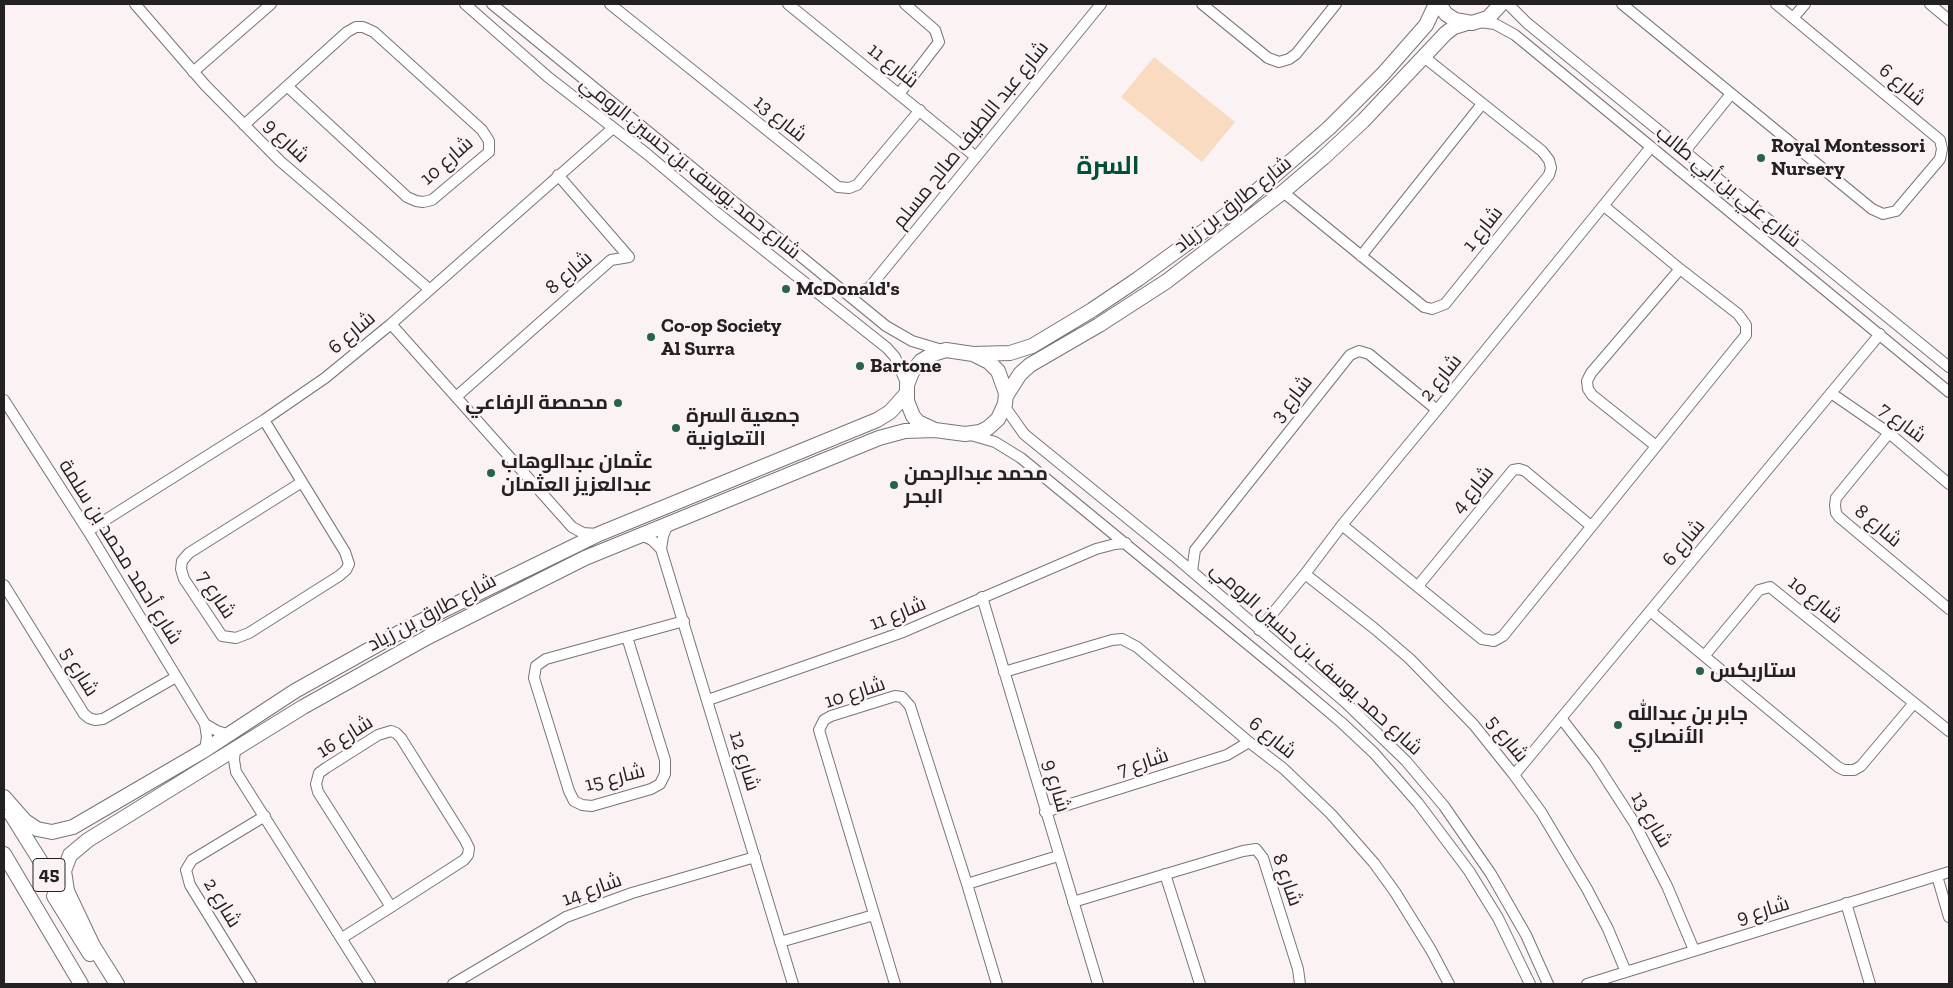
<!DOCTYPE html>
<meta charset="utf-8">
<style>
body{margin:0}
#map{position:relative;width:1953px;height:988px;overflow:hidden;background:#fbf2f4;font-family:"Zilla Slab",serif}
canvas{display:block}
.frame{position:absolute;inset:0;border:5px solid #242122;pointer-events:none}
</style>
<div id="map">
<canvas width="1953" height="988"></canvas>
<div class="frame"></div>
</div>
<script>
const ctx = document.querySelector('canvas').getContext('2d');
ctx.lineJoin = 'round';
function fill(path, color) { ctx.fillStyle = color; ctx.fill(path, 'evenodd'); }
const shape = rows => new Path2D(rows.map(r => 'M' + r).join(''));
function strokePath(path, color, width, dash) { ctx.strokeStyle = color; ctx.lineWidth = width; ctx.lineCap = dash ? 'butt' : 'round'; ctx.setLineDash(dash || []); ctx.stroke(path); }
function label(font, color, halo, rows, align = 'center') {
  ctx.font = font + ' "Zilla Slab",Cairo,serif'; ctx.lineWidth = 5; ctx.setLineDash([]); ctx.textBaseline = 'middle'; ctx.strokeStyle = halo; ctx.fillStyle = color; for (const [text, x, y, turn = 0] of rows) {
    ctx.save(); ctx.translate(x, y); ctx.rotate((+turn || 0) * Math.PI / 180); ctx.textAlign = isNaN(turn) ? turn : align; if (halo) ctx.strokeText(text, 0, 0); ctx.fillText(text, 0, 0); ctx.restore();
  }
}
fill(shape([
 [1154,57,1235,122,1202,162,1121,97]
]), '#f8dbc0');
const minor = shape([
 [135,4,205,85,280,161,429,289],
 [465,4,548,77,647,154,716,212,887,348,895,357,907,385],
 [492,4,886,326,912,341,942,350],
 [610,4,838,187,849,188,857,185,920,110],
 [788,4,976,157],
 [1202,4,1268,58,1279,62,1289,59,1296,54,1336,4],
 [1508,4,1527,23,1949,367],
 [1622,4,1872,209,1883,214,1896,211,1940,159,1942,149,1940,140,1776,4],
 [1930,4,1949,20],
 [1793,18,1805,4],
 [1479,22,1495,24,1515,35,1949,392],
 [193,72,271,4],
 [899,94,939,42,935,30,905,4],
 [244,125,347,32,356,27,363,27,374,32,482,130,489,141,489,152,432,200,423,202,416,201,407,197,287,86],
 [1685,151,1731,94],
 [558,175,629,257],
 [1283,192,1424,307,1432,309,1445,304,1549,175,1551,168,1549,160,1542,151,1424,57],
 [1361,256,1482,104],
 [847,292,858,292,869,288,1101,4],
 [391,324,572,527,583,533,598,534],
 [1831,393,1889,433,1949,484],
 [456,397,611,260,629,257],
 [4,400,88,531,205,724,207,737,205,750],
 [1005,407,1024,434,1174,556,1346,703,1406,761,1444,806,1491,874,1526,935,1548,984],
 [264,420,345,552,349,564,346,570,339,576,249,633,236,638,222,636,184,579,181,569,182,561,189,553,302,482],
 [1889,433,1836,498,1835,505,1836,513,1839,517,1949,609],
 [971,435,995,442,1021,458,1296,684,1342,723,1374,753,1418,803,1469,871,1498,918,1530,984],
 [1656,446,1592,395,1588,389,1587,381,1591,373,1680,269],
 [668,524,663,536,661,549,793,984],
 [1342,525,1482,639,1494,641,1503,636,1746,335,1746,325,1738,314,1680,269,1604,206],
 [88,531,264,420,325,378,391,324,613,128],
 [641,535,652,540,661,549],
 [1192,571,1195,550,1350,355,1359,351,1369,354,1437,410],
 [1305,574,1375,629,1410,659,1474,725,1514,775,1541,812,1587,889,1608,929,1626,972],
 [4,585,84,714,89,718,95,720,103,719,176,677],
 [1418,586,1513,470,1519,469,1525,471,1591,526],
 [982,597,1098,984],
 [1650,611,1838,767,1844,770,1854,770,1861,766,1914,703],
 [1259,630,1305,574,1342,525,1437,410,1651,147],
 [627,637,665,760,665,774,660,784,651,789,592,806,582,805,574,801,569,791,534,678,536,666,546,659,684,621],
 [1705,655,1759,590,1770,587,1949,731],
 [1004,672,1112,640,1122,639,1137,647,1249,742,1284,769,1331,814,1374,863,1395,892,1431,950,1449,984],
 [708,700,903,632,1096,549,1115,544,1126,543],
 [1561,718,1595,762,1635,824,1667,886,1694,950],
 [205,724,217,731,230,735],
 [235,749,234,760,236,772,370,984],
 [1514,775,1880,334],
 [1045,812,1227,755,1249,742],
 [1165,874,1200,984],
 [1937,876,1949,917],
 [967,884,1058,856],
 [1073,902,1243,851,1256,849,1263,858,1298,969,1300,984],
 [1846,903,1870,984],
 [342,938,391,907,464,860,468,855,469,848,465,840,401,738,396,733,391,731,378,735,326,768,319,773,316,784,318,792,391,907],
 [780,942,874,915],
 [251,984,190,885,186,870,192,860,265,816],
 [453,984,566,917,632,893,755,857],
 [895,984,819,730,824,720,831,716,895,696,902,697,910,706,967,884,997,984],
 [1587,984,1949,872]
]);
const major = shape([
 [1439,4,1446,14,1455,20,1472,23,1488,18,1501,4],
 [946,350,973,354,989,362,998,371,1006,393,1005,404,998,419,988,428,980,432,965,434,935,430,918,422,913,416,907,401,907,385,912,372,921,361,933,354,946,350],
 [973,354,1010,353,1032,346,1092,310,1138,279,1244,202,1329,128,1383,74,1426,25,1436,4],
 [1006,396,1020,374,1030,365,1099,325,1167,281,1283,192,1323,158,1363,121,1446,33,1454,27,1467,23],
 [4,797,25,821,37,829,52,832,73,827,205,750,295,691,411,626,599,534,877,420,890,412,907,393],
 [11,814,66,902],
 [4,854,81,984],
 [54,896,90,954],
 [90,941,117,984],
 [94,948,67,891,64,871,70,855,88,840,214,762,303,707,428,637,585,558,879,438,905,431,935,430]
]);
strokePath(minor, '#7b7376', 12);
strokePath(major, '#7b7376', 16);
strokePath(minor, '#fff', 10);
strokePath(major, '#fff', 14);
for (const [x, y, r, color] of [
 [1761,158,5,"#28634d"],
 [786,289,5,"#28634d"],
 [651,337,5,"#28634d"],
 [860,366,5,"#28634d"],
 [618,403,5,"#28634d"],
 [676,428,5,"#28634d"],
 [491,473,5,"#28634d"],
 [894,485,5,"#28634d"],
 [1700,671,5,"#28634d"],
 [1618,725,5,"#28634d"]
]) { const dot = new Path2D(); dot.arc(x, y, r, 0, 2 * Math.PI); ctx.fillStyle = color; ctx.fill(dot); strokePath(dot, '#fbf2f4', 2); }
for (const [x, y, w] of [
 [49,875,32]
]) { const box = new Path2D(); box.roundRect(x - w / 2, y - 16.5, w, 33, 4); ctx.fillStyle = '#fbf2f4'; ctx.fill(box); strokePath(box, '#242122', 1); }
label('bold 19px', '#242122', null, [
 ["45",49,875]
]);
label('20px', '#242122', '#fbf2f4', [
 ["شارع 11",893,66,39],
 ["شارع 6",1902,85,40],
 ["شارع 13",780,119,39],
 ["شارع عبد اللطيف صالح مسلم",971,135,-51],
 ["شارع 9",286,141,44],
 ["شارع 10",447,161,-41],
 ["شارع حمد يوسف بن حسين الرومي",690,168,39],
 ["شارع علي بن أبي طالب",1728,187,39],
 ["شارع طارق بن زياد",1233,205,-38],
 ["شارع 1",1483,229,-51],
 ["شارع 8",569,273,-41],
 ["شارع 6",352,333,-40],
 ["شارع 2",1441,378,-51],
 ["شارع 3",1292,399,-52],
 ["شارع 7",1902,423,37],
 ["شارع 4",1473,490,-51],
 ["شارع 8",1878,526,40],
 ["شارع 6",1684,543,-50],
 ["شارع أحمد محمد بن سلمة",120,552,58],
 ["شارع 7",216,595,57],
 ["شارع 10",1815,600,39],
 ["شارع طارق بن زياد",432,613,-28],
 ["شارع 11",898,614,-22],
 ["شارع حمد يوسف بن حسين الرومي",1316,659,42],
 ["شارع 5",79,672,58],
 ["شارع 10",855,693,-18],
 ["شارع 16",345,737,-32],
 ["شارع 6",1272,738,39],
 ["شارع 5",1507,739,51],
 ["شارع 12",744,761,73],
 ["شارع 7",1143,763,-18],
 ["شارع 15",615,778,-14],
 ["شارع 9",1056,786,74],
 ["شارع 13",1651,820,60],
 ["شارع 8",1287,880,71],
 ["شارع 14",592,890,-20],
 ["شارع 2",222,903,59],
 ["شارع 9",1763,911,-17]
]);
label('bold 20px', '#242122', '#fbf2f4', [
 ["Royal Montessori",1771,146],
 ["Nursery",1771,169],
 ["McDonald's",796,289],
 ["Co-op Society",661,326],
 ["Al Surra",661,349],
 ["Bartone",870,366],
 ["محمصة الرفاعي",608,403,"right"],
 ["جمعية السرة",686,416],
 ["التعاونية",686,439],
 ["عثمان عبدالوهاب",501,462],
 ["عبدالعزيز العثمان",501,485],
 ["محمد عبدالرحمن",904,474],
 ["البحر",904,497],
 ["ستاربكس",1710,671],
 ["جابر بن عبدالله",1628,714],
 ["الأنصاري",1628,737]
], 'left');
label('bold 25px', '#004f38', '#fbf2f4', [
 ["السرة",1108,167]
]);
</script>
